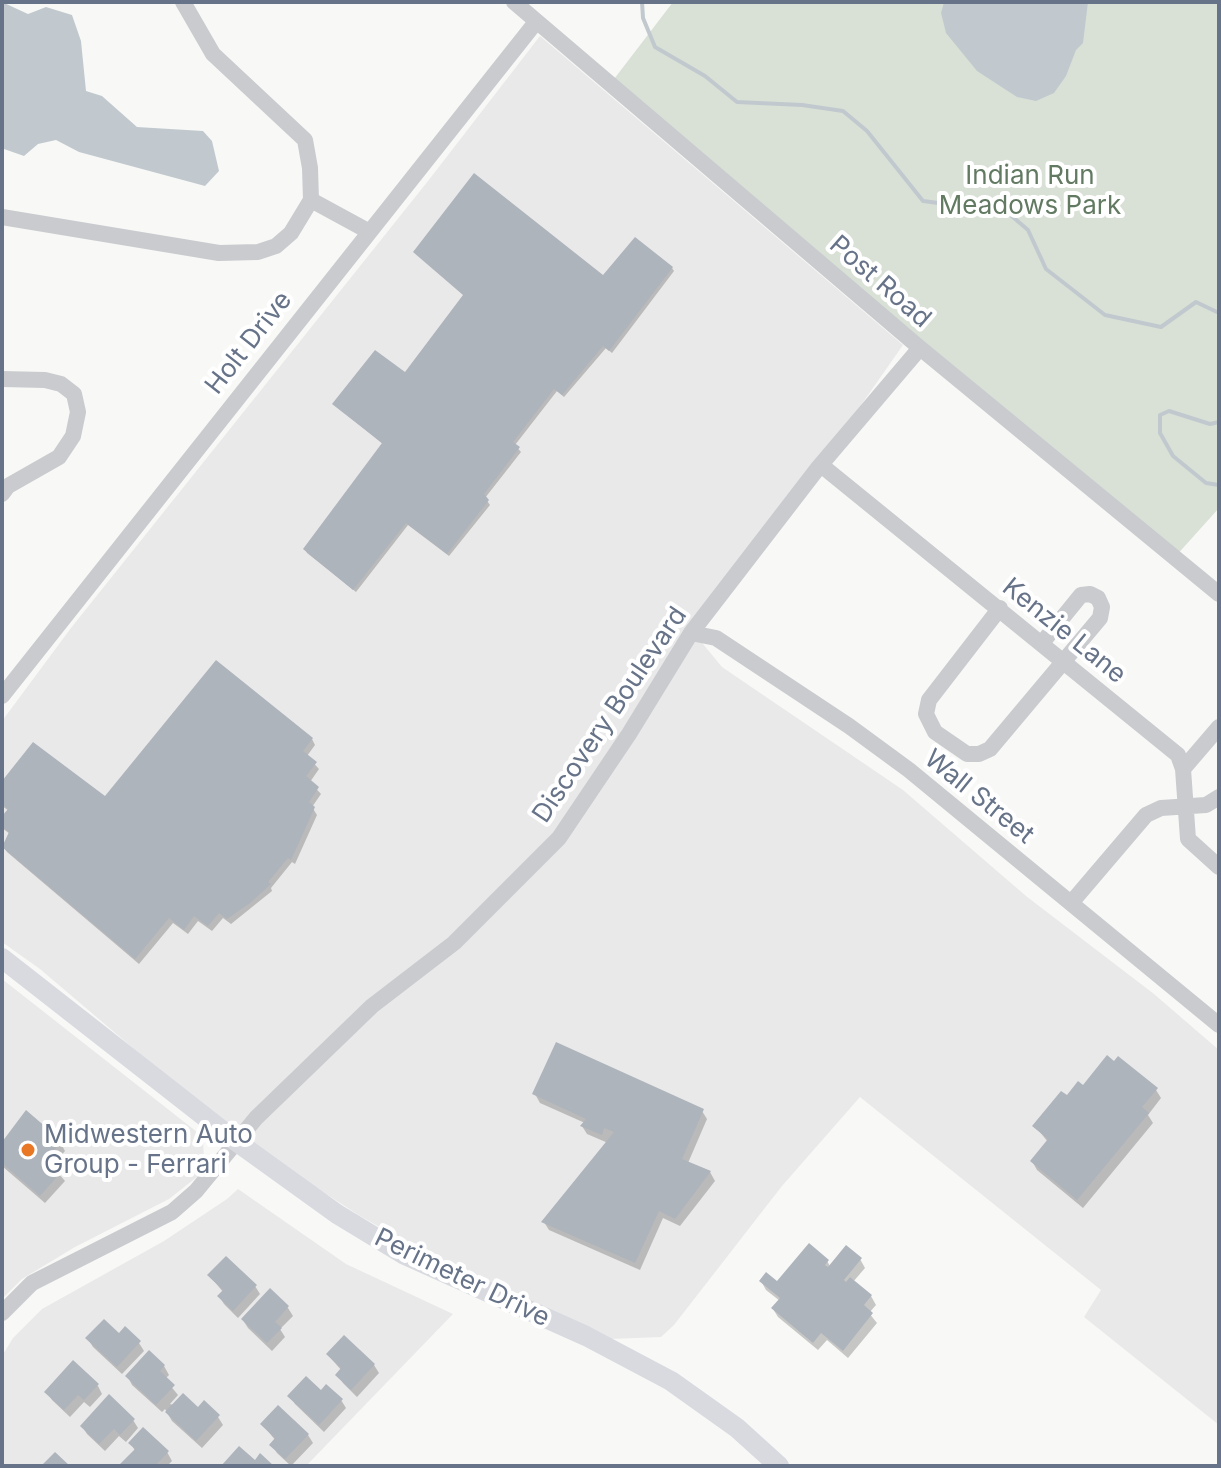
<!DOCTYPE html>
<style>
body{margin:0}
#map{position:relative;width:1221px;height:1468px;overflow:hidden;background:#f8f9f6;font-family:Inter,sans-serif}
canvas{display:block}
.frame{position:absolute;inset:0;border:4px solid #677388;pointer-events:none}
</style>
<div id="map">
<canvas width="1221" height="1468"></canvas>
<div class="frame"></div>
</div>
<script>
const ctx = document.querySelector('canvas').getContext('2d');
ctx.lineJoin = 'round';
function fill(path, color) { ctx.fillStyle = color; ctx.fill(path, 'evenodd'); }
const shape = rows => new Path2D(rows.map(r => 'M' + r).join(''));
function strokePath(path, color, width, dash) { ctx.strokeStyle = color; ctx.lineWidth = width; ctx.lineCap = dash ? 'butt' : 'round'; ctx.setLineDash(dash || []); ctx.stroke(path); }
function label(font, color, halo, rows, align = 'center') {
  ctx.font = font + ' Inter,sans-serif'; ctx.lineWidth = 8; ctx.setLineDash([]); ctx.textBaseline = 'middle'; ctx.strokeStyle = halo; ctx.fillStyle = color; for (const [text, x, y, turn = 0] of rows) {
    ctx.save(); ctx.translate(x, y); ctx.rotate((+turn || 0) * Math.PI / 180); ctx.textAlign = isNaN(turn) ? turn : align; if (halo) ctx.strokeText(text, 0, 0); ctx.fillText(text, 0, 0); ctx.restore();
  }
}
fill(shape([
 [540,36,903,345,847,425,701,610,703,644,722,667,903,790,1026,896,1154,994,1219,1050,1219,1425,1084,1317,1101,1290,860,1097,782,1186,674,1325,661,1337,610,1339,424,1252,360,1216,274,1160,187,1094,40,969,2,942,2,721,71,628,428,181],
 [2,979,197,1132,203,1140,204,1160,197,1177,169,1199,75,1247,22,1279,2,1299],
 [238,1189,346,1264,453,1314,306,1466,2,1466,2,1356,13,1338,42,1309,164,1241,227,1199]
]), '#e9e9e9');
fill(shape([
 [673,2,1219,2,1219,508,1175,557,611,83]
]), '#d9e1d7');
fill(shape([
 [2,2,28,14,46,7,72,15,81,41,86,91,102,96,137,127,203,131,212,141,219,171,205,186,79,152,56,140,38,144,24,156,4,149,2,139],
 [944,2,1088,2,1083,43,1076,50,1066,76,1054,93,1036,101,1017,97,977,71,946,33,941,13]
]), '#c1c9cf');
fill(shape([
 [672,268,674,271,612,353,606,348,564,397,557,391,515,445,521,452,485,498,490,505,449,556,408,525,356,592,307,553,305,549,384,445,334,404,405,375,603,278],
 [312,739,315,745,307,756,319,769,310,782,321,794,312,807,317,815,295,864,292,862,271,888,272,891,231,924,223,918,212,931,198,921,188,934,173,923,139,964,7,852,3,846,10,834,2,828,2,819,9,811,2,806,2,785,105,799],
 [1083,1088,1156,1090,1161,1098,1148,1115,1153,1123,1083,1208,1037,1170,1032,1161,1048,1142,1035,1126,1067,1098],
 [535,1094,702,1111,707,1119,688,1163,710,1172,715,1181,680,1226,663,1218,640,1270,549,1230,544,1222,608,1143,587,1134,582,1126,585,1123,540,1103],
 [60,1142,65,1151,52,1166,65,1181,45,1203,2,1166,2,1145],
 [860,1259,865,1268,853,1282,871,1296,876,1305,869,1313,877,1323,848,1358,827,1340,818,1350,778,1317,773,1309,780,1301,766,1290,761,1281,777,1284,827,1261,830,1266],
 [210,1276,255,1286,260,1294,238,1318,224,1304,219,1296,223,1292],
 [270,1291,288,1308,293,1316,280,1329,285,1337,272,1351,248,1328,243,1320],
 [119,1336,139,1343,144,1351,122,1374,93,1347,88,1339],
 [328,1355,374,1365,379,1373,357,1397,343,1383,338,1375,342,1371],
 [73,1363,98,1386,102,1394,90,1407,84,1402,70,1417,52,1400,47,1392],
 [164,1366,169,1375,165,1379,178,1395,170,1404,218,1417,223,1425,202,1448,172,1421,165,1409,162,1412,132,1385,128,1377],
 [321,1393,341,1400,346,1408,324,1432,295,1404,290,1396],
 [133,1420,138,1428,126,1442,119,1436,105,1451,87,1434,82,1426],
 [262,1424,308,1435,313,1443,291,1466,277,1453,272,1445,276,1441],
 [131,1443,167,1452,172,1461,167,1466,124,1466,135,1451]
]), '#0003');
strokePath(shape([
 [642,2,643,18,655,47,705,76,737,102,802,105,843,111,867,131,923,201,1007,212,1028,230,1046,269,1105,315,1161,327,1196,302,1219,313],
 [1219,422,1210,424,1169,411,1160,415,1160,433,1173,456,1206,483,1219,485]
]), '#c1c9cf', 4);
fill(shape([
 [474,173,603,275,635,237,673,267,609,351,603,346,562,395,554,389,513,442,520,447,484,494,489,500,447,554,406,523,353,590,303,549,382,443,332,404,375,350,405,372,463,295,413,252],
 [216,660,313,738,303,751,317,762,306,776,319,787,309,802,315,807,291,860,288,858,268,882,271,884,250,903,227,919,219,913,208,926,194,916,184,930,169,918,135,959,2,847,9,832,2,827,2,816,8,809,2,804,2,781,33,742,105,796],
 [556,1042,704,1109,682,1159,711,1171,675,1219,659,1211,635,1263,541,1222,614,1132,604,1128,602,1135,580,1126,586,1119,532,1094],
 [1107,1055,1114,1061,1118,1056,1158,1088,1142,1107,1149,1113,1077,1200,1030,1161,1048,1139,1032,1126,1061,1091,1067,1095,1078,1081,1083,1085],
 [26,1110,62,1141,47,1158,62,1171,40,1196,2,1163,2,1142],
 [809,1243,829,1260,825,1265,828,1267,846,1245,862,1258,844,1280,846,1282,850,1277,872,1295,864,1305,873,1313,843,1351,821,1333,813,1343,771,1308,780,1298,759,1281,766,1272,777,1281],
 [226,1256,257,1285,233,1311,217,1296,223,1290,207,1275],
 [270,1288,289,1306,275,1322,282,1328,267,1343,241,1319],
 [104,1319,119,1333,125,1326,141,1341,117,1367,85,1338],
 [344,1335,375,1364,351,1390,335,1375,341,1368,326,1354],
 [149,1350,165,1365,160,1371,175,1385,156,1405,125,1376],
 [73,1360,99,1384,84,1400,78,1395,64,1410,44,1392],
 [306,1376,321,1390,326,1384,343,1399,319,1425,287,1396],
 [183,1393,198,1407,204,1400,220,1415,196,1441,165,1412],
 [109,1394,135,1419,120,1435,114,1429,99,1444,80,1426],
 [278,1405,309,1434,285,1459,269,1445,275,1438,260,1424],
 [143,1427,169,1451,155,1466,123,1466,120,1464,135,1449,128,1443],
 [239,1446,255,1460,260,1453,274,1466,221,1466],
 [55,1452,70,1466,41,1466]
]), '#aeb4bc');
strokePath(shape([
 [514,2,920,348,1219,594],
 [311,200,368,231],
 [2,217,219,253,258,252,276,246,291,233,311,200,310,168,305,140,213,54,183,2],
 [2,379,45,380,61,384,74,394,78,412,73,436,59,457,8,486,2,494],
 [821,465,1178,755,1183,769,1188,839,1219,867],
 [1000,608,929,700,926,714,935,732,967,754,979,754,990,749,1100,618,1102,607,1098,598,1090,594,1081,595,1042,643],
 [691,633,716,638,849,726,909,770,1219,1025],
 [2,696,536,22],
 [1183,769,1219,727],
 [1071,903,1146,815,1161,808,1206,805,1219,797],
 [2,1313,32,1283,172,1212,196,1191,256,1118,372,1006,454,943,559,838,629,734,691,633,818,468,920,348]
]), '#c9cbcf', 16);
strokePath(shape([
 [2,958,237,1142,337,1214,403,1254,586,1336,671,1381,737,1428,779,1466]
]), '#d8dae0', 20);
for (const [x, y, r, color] of [
 [28,1150,8,"#e87826"]
]) { const dot = new Path2D(); dot.arc(x, y, r, 0, 2 * Math.PI); ctx.fillStyle = color; ctx.fill(dot); strokePath(dot, '#fff', 3); }
label('26px', '#627a62', '#fff', [
 ["Indian Run",1030,176],
 ["Meadows Park",1030,206]
]);
label('26px', '#677388', '#fff', [
 ["Post Road",880,282,41],
 ["Holt Drive",249,343,-52],
 ["Kenzie Lane",1064,631,39],
 ["Discovery Boulevard",610,715,-56],
 ["Wall Street",979,797,39],
 ["Perimeter Drive",462,1278,26]
]);
label('26px', '#677388', '#fff', [
 ["Midwestern Auto",44,1135],
 ["Group - Ferrari",44,1165]
], 'left');
</script>
